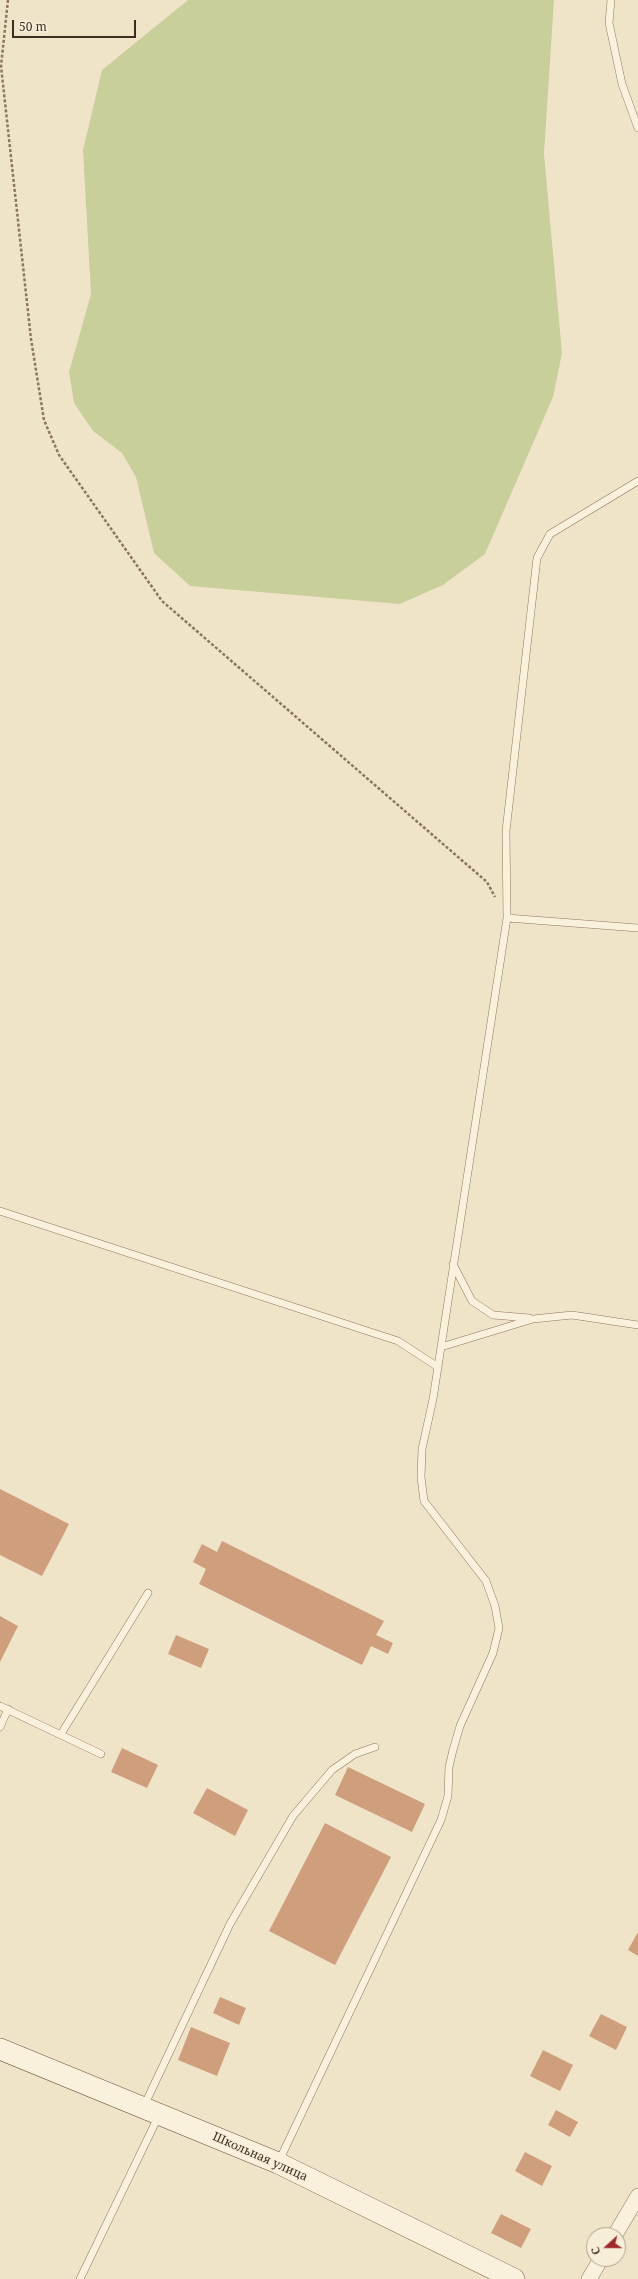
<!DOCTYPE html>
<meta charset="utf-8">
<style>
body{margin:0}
#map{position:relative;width:638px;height:2279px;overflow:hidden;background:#f0e4c8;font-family:"Noto Serif",serif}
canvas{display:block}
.north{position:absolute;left:586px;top:2227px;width:40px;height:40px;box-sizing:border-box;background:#f7eed8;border:1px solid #ada18e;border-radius:50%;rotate:249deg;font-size:11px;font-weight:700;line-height:16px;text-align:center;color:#3d2e20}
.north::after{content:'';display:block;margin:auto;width:14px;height:18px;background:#9e2a2b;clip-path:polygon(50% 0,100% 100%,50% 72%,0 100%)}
.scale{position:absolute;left:12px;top:20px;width:124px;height:18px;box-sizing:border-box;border:2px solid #3d2e20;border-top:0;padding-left:5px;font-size:12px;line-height:14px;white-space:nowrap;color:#3d2e20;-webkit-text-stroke:3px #f7eed8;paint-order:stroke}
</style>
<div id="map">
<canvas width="638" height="2279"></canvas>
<div class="north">С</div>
<div class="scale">50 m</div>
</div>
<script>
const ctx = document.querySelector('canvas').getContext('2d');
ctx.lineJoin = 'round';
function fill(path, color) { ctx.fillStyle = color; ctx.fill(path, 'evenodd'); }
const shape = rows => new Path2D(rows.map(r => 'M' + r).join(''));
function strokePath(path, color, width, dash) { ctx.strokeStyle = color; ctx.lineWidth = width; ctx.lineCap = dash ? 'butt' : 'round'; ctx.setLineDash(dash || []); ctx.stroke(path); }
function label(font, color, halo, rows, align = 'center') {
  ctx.font = font + ' "Noto Serif",serif'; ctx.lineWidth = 3; ctx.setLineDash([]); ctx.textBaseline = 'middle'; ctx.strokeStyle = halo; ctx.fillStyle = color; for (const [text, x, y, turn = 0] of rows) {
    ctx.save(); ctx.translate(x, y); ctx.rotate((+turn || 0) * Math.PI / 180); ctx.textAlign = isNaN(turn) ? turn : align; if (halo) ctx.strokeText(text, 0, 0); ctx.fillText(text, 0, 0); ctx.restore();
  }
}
fill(shape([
 [188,0,554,0,544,154,562,353,553,397,485,554,443,585,400,604,190,586,154,553,136,477,122,453,93,431,74,403,69,372,91,294,83,150,102,70]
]), '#c9cf9b');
fill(shape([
 [0,1489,69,1524,42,1576,0,1555],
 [222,1541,384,1621,376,1635,393,1643,388,1654,371,1646,362,1665,199,1584,206,1569,193,1562,202,1544,217,1552],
 [0,1616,18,1626,0,1662],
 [176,1635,209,1649,201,1668,168,1654],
 [122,1748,158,1765,147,1788,111,1772],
 [348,1767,425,1804,412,1832,335,1795],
 [207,1788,248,1810,235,1836,193,1813],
 [325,1823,391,1857,335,1965,269,1931],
 [638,1932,638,1956,628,1950],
 [220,1997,246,2008,239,2025,213,2013],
 [601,2014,627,2027,616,2050,589,2036],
 [191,2027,230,2043,217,2076,178,2060],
 [543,2050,573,2065,560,2091,530,2076],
 [556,2110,578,2122,570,2137,548,2125],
 [525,2152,552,2166,542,2186,515,2171],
 [501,2214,531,2229,521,2248,491,2233]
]), '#cf9f7d');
const lane = shape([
 [611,0,609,23,622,84,638,128],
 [507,918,638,928],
 [0,1211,398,1341,438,1367],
 [453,1264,472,1301,493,1315,529,1318],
 [441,1347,533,1319,572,1315,638,1325],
 [0,1706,101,1754],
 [0,1727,8,1709],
 [61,1734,148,1593],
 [144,2106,230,1924,293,1816,332,1770,355,1754,375,1747],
 [279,2161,441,1820,448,1796,449,1767,453,1750,460,1726,493,1653,499,1628,495,1606,486,1581,424,1501,421,1477,422,1449,433,1399,507,918,506,831,537,558,550,534,638,481],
 [80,2279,159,2115]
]);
const street = shape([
 [615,2235,638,2196],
 [589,2279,601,2259]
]);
const secondary = shape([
 [0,2049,278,2163,514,2279]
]);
strokePath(lane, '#8d765c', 8);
strokePath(street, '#8d765c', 16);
strokePath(secondary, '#6f573f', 22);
strokePath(shape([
 [8,0,1,66,31,339,44,420,59,455,162,601,487,882,495,897]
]), '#8d765c', 2.5, [3, 2]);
strokePath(lane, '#faf1dc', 7);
strokePath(street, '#faf1dc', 15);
strokePath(secondary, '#faf1dc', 21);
label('12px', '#3d2e20', '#f7eed8', [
 ["Школьная улица",260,2157,24]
]);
</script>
